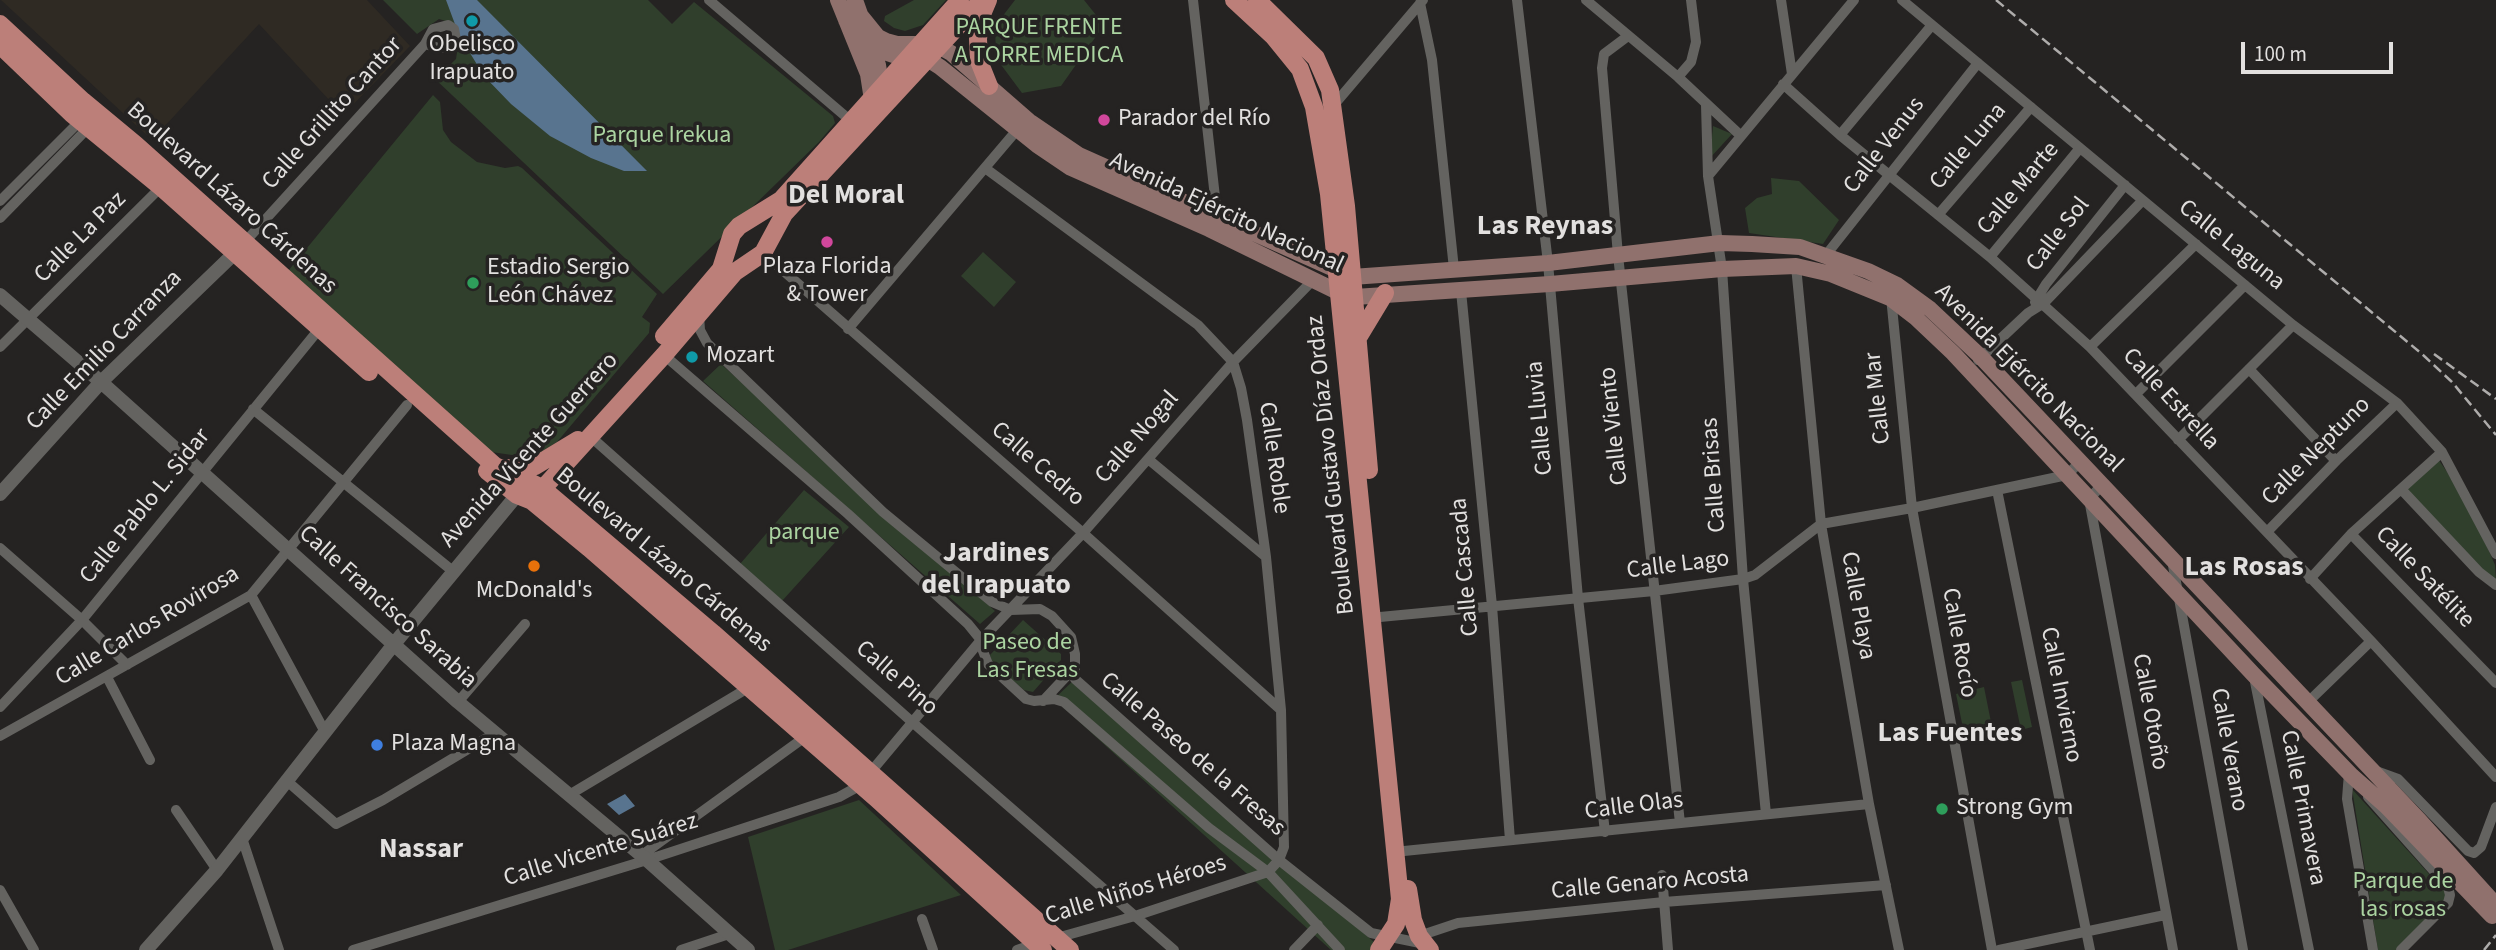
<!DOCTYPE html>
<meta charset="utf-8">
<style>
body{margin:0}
#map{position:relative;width:2496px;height:950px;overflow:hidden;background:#252322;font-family:"Source Sans 3",sans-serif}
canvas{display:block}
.scale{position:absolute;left:2241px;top:42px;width:152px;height:32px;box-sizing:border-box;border:4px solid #e2e0df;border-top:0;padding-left:9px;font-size:21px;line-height:24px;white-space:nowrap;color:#e2e0df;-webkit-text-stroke:5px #252322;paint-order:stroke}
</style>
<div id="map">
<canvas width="2496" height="950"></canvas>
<div class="scale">100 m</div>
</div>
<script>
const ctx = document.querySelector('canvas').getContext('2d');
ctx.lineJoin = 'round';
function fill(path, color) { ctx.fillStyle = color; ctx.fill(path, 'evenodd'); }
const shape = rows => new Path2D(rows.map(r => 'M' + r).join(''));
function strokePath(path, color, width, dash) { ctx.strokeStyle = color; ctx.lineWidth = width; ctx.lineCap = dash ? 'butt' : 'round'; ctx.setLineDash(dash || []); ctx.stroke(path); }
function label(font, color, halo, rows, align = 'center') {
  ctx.font = font + ' "Source Sans 3",sans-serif'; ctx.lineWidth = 7; ctx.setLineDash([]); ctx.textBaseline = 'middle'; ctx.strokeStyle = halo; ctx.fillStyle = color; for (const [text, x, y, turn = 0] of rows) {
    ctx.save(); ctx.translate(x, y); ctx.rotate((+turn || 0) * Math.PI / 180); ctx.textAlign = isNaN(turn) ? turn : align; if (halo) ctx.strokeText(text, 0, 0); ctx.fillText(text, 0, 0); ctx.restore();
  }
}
fill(shape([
 [1,0,367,0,410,46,343,115,259,24,152,140]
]), '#2f2a23');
fill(shape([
 [383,0,648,0,672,24,694,2,833,116,835,123,819,142,663,294,435,79,456,59,459,39,452,23,439,19,417,34],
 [914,0,946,0,923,25,905,31,894,28,884,21,885,16],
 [1015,0,1084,0,1104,25,1061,86,1022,93,996,58,995,26],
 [433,95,440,102,443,130,451,142,477,162,505,168,518,166,522,168,657,294,642,317,650,323,649,333,557,442,538,454,519,456,491,452,288,271],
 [1713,126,1732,134,1710,158],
 [1771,178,1799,181,1839,220,1823,244,1749,233,1745,208,1757,198,1772,194],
 [983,252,1016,282,994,307,961,276],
 [721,364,995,611,980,624,703,381],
 [2438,459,2454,482,2476,521,2495,565,2496,580,2480,570,2403,489],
 [804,490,849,527,782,601,740,564],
 [1023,620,1061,654,1061,660,1033,692,1024,690,992,662,990,655],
 [1075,679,1375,943,1373,950,1331,950,1054,699],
 [2022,680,2032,727,2021,730,2011,682],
 [1984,687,1992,727,1973,731,1972,726,1963,728,1956,694],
 [2352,789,2449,896,2418,931,2396,950,2378,950],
 [859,800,961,895,788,950,775,950,748,837]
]), '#303f2c');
fill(shape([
 [446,0,477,0,647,171,624,171,591,158,550,136,511,104,484,76,459,35],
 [625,794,635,806,619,815,607,804]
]), '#58748f');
strokePath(shape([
 [709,0,851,121],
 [1193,0,1217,215],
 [1517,0,1548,263,1578,598,1605,832],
 [1586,0,1678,77,1740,135],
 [1781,0,1792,74],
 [1902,0,2293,325,2397,403,2442,452,2496,554],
 [1420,3,1432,60,1454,269],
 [1628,36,1604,54,1602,68,1618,255,1680,823],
 [1678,77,1691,62,1696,42,1691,0],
 [1783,84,1840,135,1990,257,2090,347,2371,641,2496,777],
 [1706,105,1708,176,1722,269,1743,579,1766,814],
 [1333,106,1423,0],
 [1840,135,1932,25],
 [985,168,1198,325,1233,362,1241,388,1247,420,1266,557,1281,710,1284,847,1279,860,1268,872,1135,916,1053,939],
 [1708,176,1854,0],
 [0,201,81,120],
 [1938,215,2031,107],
 [0,218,89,127],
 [244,243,425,44,433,29,448,25,454,29,456,40,450,47,439,48,425,44],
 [763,253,1083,533,1281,710],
 [1826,255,1978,63],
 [1990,257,2080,148],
 [1796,266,1821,524,1869,804,1899,950],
 [1461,291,1492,606,1510,840],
 [1891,297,1912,508,1992,950],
 [2035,302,2046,284,2125,185],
 [699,315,700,330,707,343,883,512,992,602,1011,610,1040,609,1052,616,1071,637,1075,654,1075,679,1279,860,1371,933,1425,944],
 [848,329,1017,130],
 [0,347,161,187],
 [2090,347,2196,244],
 [664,355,848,514,968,624,981,640,983,651,988,664,1026,699,1034,701,1054,699,1064,702,1209,828,1268,872,1340,950],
 [1978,360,2028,313,2044,303,2142,201],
 [2249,369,2336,461],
 [2136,394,2245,285],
 [253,409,454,572],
 [591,437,911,721,1174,950],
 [2178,440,2293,325],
 [1148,459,1266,557],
 [2102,485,2089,499,2173,950],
 [2401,489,2479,572,2496,585],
 [1997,490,2090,950],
 [2267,532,2336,461,2397,403],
 [2351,534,2496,683],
 [0,548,82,620,127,665],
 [2172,560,2243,950],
 [2310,579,2351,534,2442,452],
 [251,595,325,732],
 [1380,617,1654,591,1743,579,1755,575,1821,524,1912,508,2067,475,2080,462],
 [107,677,150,760],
 [2254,677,2309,950],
 [1043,701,1075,667],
 [458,702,525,624],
 [2307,703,2371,641],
 [0,707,82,620,320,328],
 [0,736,251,595,407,405],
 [2376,771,2398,779,2468,851,2474,853,2481,847,2496,807],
 [2349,773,2347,799,2373,950],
 [287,781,336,824,383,800,495,733],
 [569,795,753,685],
 [2368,797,2448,887,2450,895,2448,903,2401,950],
 [176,810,217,870],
 [242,838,279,950],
 [1404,851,1869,804],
 [642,855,805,737],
 [1662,875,1668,950],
 [0,890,34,950],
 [922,919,933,950],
 [1419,936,1458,923,1664,902,1886,885],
 [353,950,647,860,839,797,859,786,981,640,1083,533,1233,362,1314,279],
 [681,950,729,934],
 [1017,950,1037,943],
 [1294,950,1318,925],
 [1999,950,2165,915]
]), '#646360', 10);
strokePath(shape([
 [0,295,101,382,458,702,647,860,748,950],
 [0,494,101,382,241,247],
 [146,950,217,870,394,644,517,495]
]), '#646360', 14);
strokePath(shape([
 [838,0,868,74,872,100],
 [855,0,878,65,883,96],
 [861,16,878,37,886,41,897,44,922,44,940,47,951,53,1029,121,1079,155,1352,277,1548,263,1720,243,1752,244,1800,247,1868,271,1897,285,1930,309,1981,357,2420,821,2496,905],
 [846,20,881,51,896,56,929,60,940,67,1037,145,1071,168,1209,229,1340,293,1355,297,1550,284,1722,269,1796,266,1831,274,1890,298,1916,318,1953,353,2253,674,2352,776,2386,806,2492,916]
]), '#90716d', 16);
strokePath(shape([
 [988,0,980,19,978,39,979,61,989,86],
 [1234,0,1274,37,1300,69,1314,107,1329,194,1400,899,1396,924,1379,950],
 [1257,0,1316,58,1330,90,1346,206,1369,470],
 [0,24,83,101,136,145,495,466,542,488,713,633,1070,950],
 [0,45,72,114,161,187,369,372],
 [664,336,721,269,732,234,739,226,781,200,960,0],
 [1359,336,1385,293],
 [506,468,527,469,535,466,578,440],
 [487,471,517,495,532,501,589,548,877,799,1043,950],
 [537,495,664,355,735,272,763,253,784,214,982,0],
 [1408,889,1413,920,1419,936,1430,950]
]), '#bc7f79', 18);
strokePath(shape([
 [1996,0,2422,354,2452,382,2496,435],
 [2434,354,2496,399],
 [2484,950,2496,935]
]), '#aeacab', 2.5, [10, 5]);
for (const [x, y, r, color] of [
 [472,21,7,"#0f9aa8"],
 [1104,120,7,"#d1479c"],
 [827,242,7,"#d1479c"],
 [473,283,7,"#2e9e5b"],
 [692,357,7,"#0f9aa8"],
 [534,566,7,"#e8710a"],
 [377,745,7,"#3f7fe0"],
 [1942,809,7,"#2e9e5b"]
]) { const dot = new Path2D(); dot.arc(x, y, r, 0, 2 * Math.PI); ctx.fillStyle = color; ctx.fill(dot); strokePath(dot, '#252322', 2.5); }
label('24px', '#abd4a1', '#252322', [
 ["PARQUE FRENTE",1039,29],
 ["A TORRE MEDICA",1039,57],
 ["Parque Irekua",662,137],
 ["parque",804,534],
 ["Paseo de",1027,644],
 ["Las Fresas",1027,672],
 ["Parque de",2403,883],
 ["las rosas",2403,911]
]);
label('24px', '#e2e0df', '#252322', [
 ["Obelisco",472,46,"center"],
 ["Irapuato",472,74,"center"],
 ["Parador del Río",1118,120],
 ["Plaza Florida",827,268,"center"],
 ["& Tower",827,296,"center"],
 ["Estadio Sergio",487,269],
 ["León Chávez",487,297],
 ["Mozart",706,357],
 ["McDonald's",534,592,"center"],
 ["Plaza Magna",391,745],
 ["Strong Gym",1956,809]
], 'left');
label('24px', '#e2e0df', '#252322', [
 ["Calle Grillito Cantor",333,114,-48],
 ["Calle Venus",1885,146,-52],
 ["Calle Luna",1969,147,-50],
 ["Calle Marte",2019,189,-50],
 ["Boulevard Lázaro Cárdenas",231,199,42],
 ["Avenida Ejército Nacional",1226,214,25],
 ["Calle Sol",2059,235,-52],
 ["Calle La Paz",81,238,-45],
 ["Calle Laguna",2231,246,39],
 ["Calle Emilio Carranza",105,351,-46],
 ["Avenida Ejército Nacional",2028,379,45],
 ["Calle Mar",1879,398,-96],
 ["Calle Estrella",2170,400,47],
 ["Calle Lluvia",1541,418,-95],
 ["Calle Viento",1615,426,-96],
 ["Calle Nogal",1138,438,-49],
 ["Avenida Vicente Guerrero",530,451,-48],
 ["Calle Neptuno",2317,452,-45],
 ["Calle Roble",1273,458,82],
 ["Calle Cedro",1037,465,41],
 ["Boulevard Gustavo Díaz Ordaz",1332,465,-96],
 ["Calle Brisas",1715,475,-94],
 ["Calle Pablo L. Sidar",146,507,-51],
 ["Boulevard Lázaro Cárdenas",663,561,40],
 ["Calle Lago",1678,566,-7],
 ["Calle Cascada",1466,567,-95],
 ["Calle Satélite",2424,578,46],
 ["Calle Playa",1857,606,80],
 ["Calle Francisco Sarabia",387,608,42],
 ["Calle Carlos Rovirosa",148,627,-31],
 ["Calle Rocío",1958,643,80],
 ["Calle Pino",896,679,41],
 ["Calle Invierno",2060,695,79],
 ["Calle Otoño",2149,712,80],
 ["Calle Verano",2228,750,80],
 ["Calle Paseo de la Fresas",1192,755,41],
 ["Calle Olas",1634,807,-7],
 ["Calle Primavera",2302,808,79],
 ["Calle Vicente Suárez",601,851,-17],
 ["Calle Genaro Acosta",1650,884,-5],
 ["Calle Niños Héroes",1136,891,-17]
]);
label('bold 28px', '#e2e0df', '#252322', [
 ["Del Moral",846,197],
 ["Las Reynas",1545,228],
 ["Jardines",996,555],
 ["del Irapuato",996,587],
 ["Las Rosas",2244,569],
 ["Las Fuentes",1950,735],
 ["Nassar",421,851]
]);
</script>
